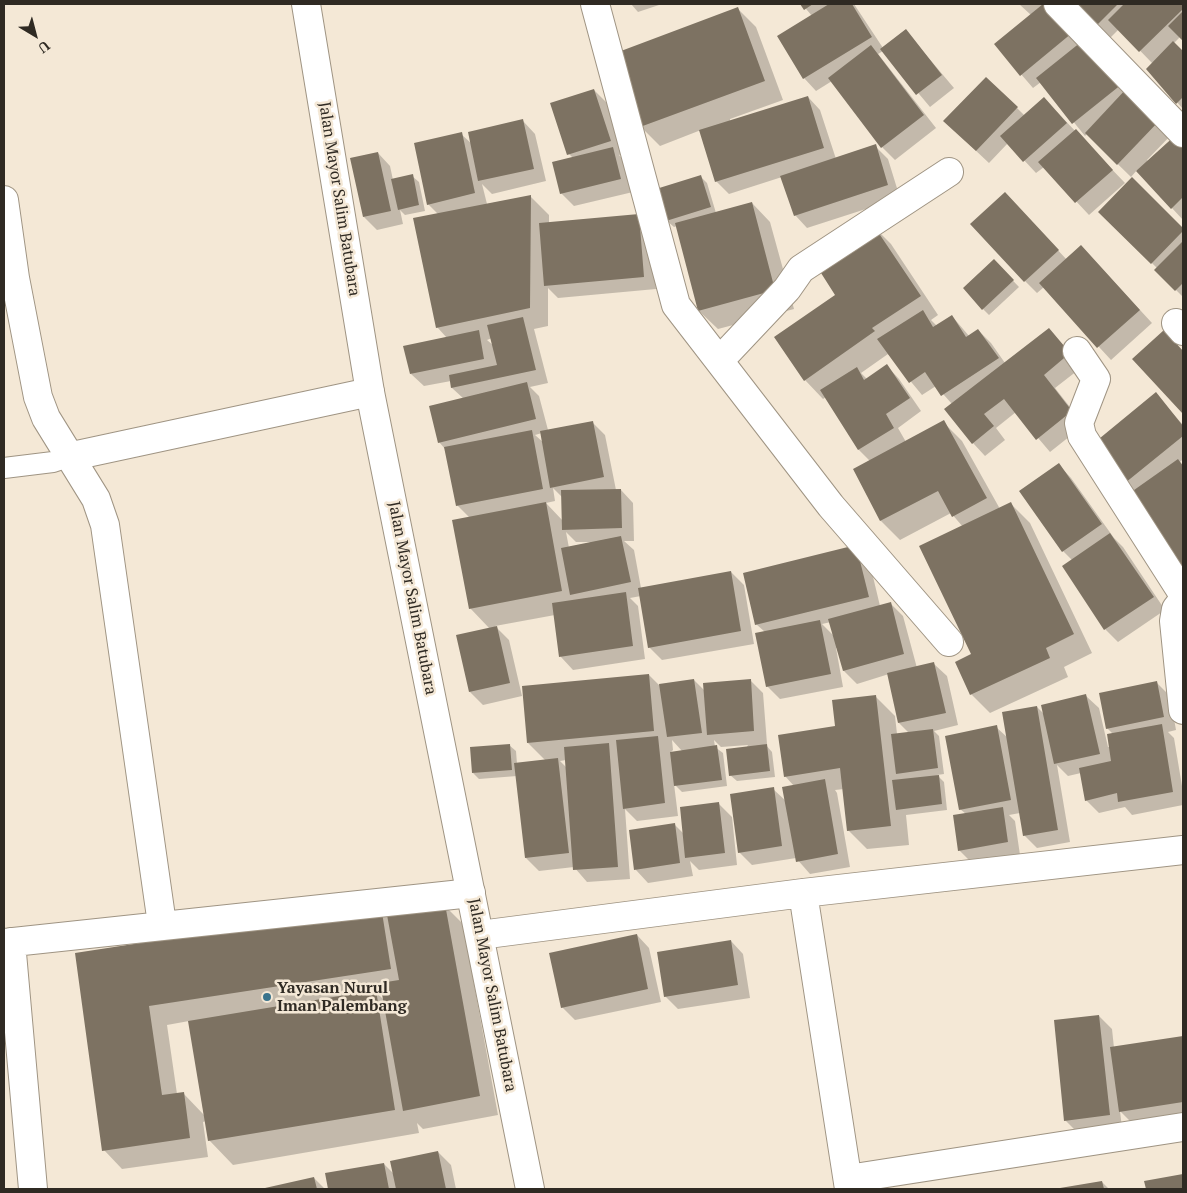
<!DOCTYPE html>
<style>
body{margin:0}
#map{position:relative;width:1187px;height:1193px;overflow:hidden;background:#f4e8d6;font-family:"PT Serif",serif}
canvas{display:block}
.frame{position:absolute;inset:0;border:5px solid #2f2a23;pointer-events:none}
.north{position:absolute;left:10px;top:10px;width:50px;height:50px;-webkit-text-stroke:4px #f4e8d6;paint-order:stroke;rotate:143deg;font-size:14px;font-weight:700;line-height:20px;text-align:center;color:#2f2a23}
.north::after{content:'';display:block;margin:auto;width:18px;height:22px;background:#2f2a23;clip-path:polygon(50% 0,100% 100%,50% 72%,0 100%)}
</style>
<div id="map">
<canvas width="1187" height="1193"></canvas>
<div class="frame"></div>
<div class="north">U</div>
</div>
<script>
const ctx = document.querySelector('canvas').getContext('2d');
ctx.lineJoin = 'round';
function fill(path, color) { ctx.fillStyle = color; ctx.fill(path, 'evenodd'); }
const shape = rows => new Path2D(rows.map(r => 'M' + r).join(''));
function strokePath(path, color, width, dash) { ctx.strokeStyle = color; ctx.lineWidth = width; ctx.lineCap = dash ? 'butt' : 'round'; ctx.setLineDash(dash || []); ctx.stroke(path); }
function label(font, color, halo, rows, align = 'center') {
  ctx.font = font + ' "PT Serif",serif'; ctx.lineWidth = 5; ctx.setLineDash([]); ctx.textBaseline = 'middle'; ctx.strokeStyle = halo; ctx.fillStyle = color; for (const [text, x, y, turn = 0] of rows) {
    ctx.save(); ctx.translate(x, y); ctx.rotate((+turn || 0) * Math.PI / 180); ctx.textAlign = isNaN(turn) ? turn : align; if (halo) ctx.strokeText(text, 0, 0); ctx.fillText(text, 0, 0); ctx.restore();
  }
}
fill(shape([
 [631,4,662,4,638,12],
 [802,4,854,4,883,48,905,30,954,88,930,107,883,51,878,54,936,128,895,160,882,147,832,81,816,91,804,78,812,16],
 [1019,4,1046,4,1172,134,1147,160,1148,161,1183,139,1183,220,1137,170,1131,177,1087,134,1085,136,1041,82,1033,88,995,44,1031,15],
 [1065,4,1181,4,1183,6,1183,39,1180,37,1174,43,1183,53,1183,109,1148,69,1153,64,1119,29,1106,42],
 [737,8,756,27,783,100,730,119,730,121,808,97,820,110,836,159,875,146,888,159,900,198,807,228,795,215,782,177,729,194,716,181,701,130,660,146,641,127],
 [594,90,607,103,623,154,619,155,625,161,633,192,574,206,561,193,573,158,569,154],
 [1017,108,1025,116,1057,112,1125,183,1089,215,1044,167,1036,173,1008,143,989,163,958,134],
 [523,121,535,134,546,181,492,194,482,184,487,204,530,196,549,215,549,223,638,215,651,228,656,289,558,298,548,288,548,326,534,329,548,383,530,387,539,396,548,430,592,422,605,435,616,490,621,490,633,503,634,541,624,541,634,550,641,588,731,572,744,585,754,644,662,660,649,647,641,596,630,598,638,606,645,659,573,670,561,657,555,615,495,626,509,640,522,696,483,705,470,692,490,629,470,608,470,518,457,505,446,450,439,442,464,399,452,388,451,381,424,386,411,374,447,338,437,327,438,214,428,204,461,134,472,144],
 [492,338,494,346,487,340],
 [542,433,544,443,535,435],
 [553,488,563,498,563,521,546,503,555,501],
 [566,532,576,542,592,542,569,548],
 [378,153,390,166,393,180,412,176,419,182,425,211,405,215,400,210,403,224,377,230,364,217],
 [700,176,707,183,716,213,752,203,770,222,794,309,718,329,699,311,677,226,674,227,667,221],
 [1132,179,1183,230,1182,296,1156,270,1157,268,1100,212],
 [1005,193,1067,260,1081,246,1152,323,1111,360,1044,287,1037,293,1025,281],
 [872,225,891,244,938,315,931,320,937,326,952,316,969,336,978,330,991,343,1005,363,1049,329,1082,367,1055,388,1084,425,1050,452,1016,412,996,428,1005,440,985,456,973,443,952,404,936,386,922,395,888,354,861,373,868,380,887,366,899,379,921,411,898,428,906,442,943,422,962,441,1000,509,1011,504,1030,523,1092,653,1064,667,1068,677,990,713,971,694,972,655,963,527,951,513,900,540,881,521,854,470,870,461,859,450,826,397,823,399,805,380,837,295],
 [994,261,1019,287,989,315,983,309],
 [1177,345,1183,351,1183,412,1134,359],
 [1156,394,1183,425,1183,459,1180,462,1183,465,1183,571,1135,491,1126,482],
 [1059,465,1071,478,1114,538,1123,547,1165,610,1118,642,1105,629,1072,560,1063,551,1021,492],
 [856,547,869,560,880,606,890,603,903,616,917,668,934,664,947,676,958,725,934,731,939,736,944,774,937,775,944,782,947,810,906,815,909,845,867,849,848,830,844,789,835,790,837,793,850,867,810,874,796,858,752,865,739,852,773,789,786,801,794,786,785,776,837,727,876,697,895,716,897,734,909,733,899,723,889,674,857,684,844,671,838,648,836,648,843,687,780,699,767,686,765,632,756,624],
 [831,622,834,636,822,624],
 [649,675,659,685,694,680,705,691,750,680,763,693,767,744,765,744,772,752,775,777,737,781,730,775,748,745,721,747,714,740,715,747,723,753,727,786,682,792,674,784,678,816,637,821,625,809,630,879,587,882,574,867,539,871,526,858,517,776,479,779,473,773,509,745,516,751,517,764,545,760,528,743],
 [672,740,682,751,670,753,673,750],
 [566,760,567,768,560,761],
 [1157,683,1170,696,1176,730,1168,732,1174,738,1183,792,1183,805,1132,815,1125,807,1099,813,1086,800,1081,773,1068,776,1057,765,1070,842,1037,848,1024,835,1020,813,1009,815,1015,821,1020,855,972,863,959,850,966,814,960,809,996,727,1008,738,1037,707,1045,715,1086,696,1099,708,1108,747,1110,747,1113,734,1107,728],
 [719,804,732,817,737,865,699,870,690,861,693,876,648,883,636,870,630,831,674,824,684,834],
 [444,905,463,924,498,1115,423,1129,417,1123,419,1133,233,1165,209,1140,206,1121,203,1122,208,1157,122,1169,104,1150,77,954],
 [383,992,384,1000,377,993],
 [189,1021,204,1115,183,1093,177,1094,167,1025],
 [637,935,649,948,661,1002,575,1020,562,1007],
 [731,941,743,954,750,998,678,1009,665,996],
 [1099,1016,1112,1029,1114,1048,1183,1038,1183,1116,1133,1124,1120,1111,1122,1128,1078,1133,1065,1120],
 [438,1152,451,1165,456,1189,329,1189,327,1174,384,1164,395,1175],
 [314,1178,325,1189,267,1189],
 [1102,1182,1109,1189,1061,1189]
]), '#0003');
fill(shape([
 [800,4,813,4,804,10],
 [829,4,852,4,872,37,803,79,777,36],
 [1043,4,1047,4,1072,33,1020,76,994,44],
 [1064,4,1118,4,1092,30],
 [1124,4,1182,4,1183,9,1139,52,1108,20],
 [738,7,765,81,640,127,613,54],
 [1183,11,1183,41,1168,26],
 [906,29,942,75,916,95,880,49],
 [1086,38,1122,84,1072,124,1036,78],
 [1173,41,1183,51,1183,97,1176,104,1146,69],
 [871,45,924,115,881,148,828,78],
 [986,77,1018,107,976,151,943,121],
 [1127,88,1160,120,1117,165,1085,133],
 [594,89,611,141,567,155,550,103],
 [808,96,824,148,715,182,699,130],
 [1044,97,1067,123,1023,162,1000,136],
 [523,119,534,169,478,181,468,132],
 [1076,129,1113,170,1075,203,1038,162],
 [462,132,475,193,427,205,414,143],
 [1178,133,1183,138,1183,197,1171,209,1136,171],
 [876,144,888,185,794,216,780,176],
 [613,147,621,179,560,194,552,162],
 [378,152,391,211,363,217,350,158],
 [413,174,419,205,398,210,391,179],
 [701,175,711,207,666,221,656,189],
 [1132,177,1183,228,1183,231,1151,264,1098,212],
 [1005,192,1059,250,1024,282,970,224],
 [531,195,530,308,436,328,413,218],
 [752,202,775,290,698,311,675,223],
 [639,214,644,277,544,286,539,223],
 [872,223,921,296,872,328,875,331,804,381,774,337,835,295,814,262],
 [1183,241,1183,283,1175,291,1154,270],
 [1081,245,1140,310,1097,348,1039,283],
 [994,259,1014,280,982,310,963,288],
 [923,310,933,327,952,315,966,337,978,329,999,358,941,396,925,372,909,383,877,339],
 [523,317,536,370,451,388,449,375,497,365,487,325],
 [1049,328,1070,353,1044,375,1072,411,1036,440,1004,399,984,414,994,426,972,444,944,409],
 [479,330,484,359,410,374,403,346],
 [1164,330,1183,351,1183,414,1132,359],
 [887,364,910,398,886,414,894,428,858,450,820,390,857,367,864,380],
 [527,382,536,419,438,443,429,406],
 [1156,392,1183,426,1183,436,1125,483,1094,443],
 [944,420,987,498,952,517,938,491,880,521,853,469],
 [593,421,604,477,550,488,540,431],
 [532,430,543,489,456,506,444,447],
 [1178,459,1183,466,1183,568,1181,570,1127,495],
 [1059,463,1102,524,1062,552,1019,491],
 [621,489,622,528,562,530,561,490],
 [546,502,562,591,469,609,452,520],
 [1011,502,1074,634,1046,648,1050,658,970,695,955,662,971,654,919,546],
 [1110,533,1154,597,1104,630,1062,566],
 [621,536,631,582,570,595,561,548],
 [856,545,869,597,755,625,743,573],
 [731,571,741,631,648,648,638,588],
 [626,592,633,646,559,657,552,603],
 [891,602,904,654,843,671,828,619],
 [820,620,831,674,766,687,755,633],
 [497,626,510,683,469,692,456,635],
 [934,662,946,713,898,723,887,673],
 [649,674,654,731,527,743,522,686],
 [694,679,702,733,667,737,659,684],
 [751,679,754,731,707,735,703,683],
 [1157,681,1164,717,1106,729,1099,693],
 [1086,694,1100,754,1054,764,1041,705],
 [876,695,891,826,847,831,840,768,784,777,778,735,835,726,832,700],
 [1037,706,1058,830,1023,836,1002,712],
 [1162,724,1173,792,1118,802,1117,793,1085,801,1079,768,1111,761,1107,734],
 [997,725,1011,800,959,810,945,736],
 [933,729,938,768,896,774,891,734],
 [658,736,665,803,623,809,616,740],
 [609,743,618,867,573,870,564,747],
 [510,744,512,770,472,773,470,747],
 [767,744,770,771,729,776,726,749],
 [717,745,722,780,674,786,670,752],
 [558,758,569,853,525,858,514,763],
 [939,775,942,804,896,810,892,780],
 [825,779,838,854,796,862,782,787],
 [774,787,782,846,738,853,730,794],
 [719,802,725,853,685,858,680,807],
 [1003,807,1008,842,958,851,953,815],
 [675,823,680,863,634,870,629,830],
 [445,904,480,1096,403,1111,380,983,399,980,387,915],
 [381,906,391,969,149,1006,162,1095,184,1092,190,1138,102,1151,75,953],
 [637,934,648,989,561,1008,549,953],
 [731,940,738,985,664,997,657,952],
 [376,990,395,1110,208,1141,188,1021],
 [1099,1015,1110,1115,1064,1121,1054,1020],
 [1183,1036,1183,1102,1119,1112,1110,1047],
 [438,1151,446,1189,396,1189,390,1161],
 [384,1163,389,1189,328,1189,325,1173],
 [1183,1174,1183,1189,1146,1189,1144,1181],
 [314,1177,317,1189,265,1189,265,1188],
 [1102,1181,1104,1189,1060,1189,1060,1188]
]), '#7d7262');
const service = shape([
 [4,468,53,462,68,457]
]);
const minor = shape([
 [595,4,676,305,831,506,949,642],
 [1058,4,1183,133],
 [4,200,15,278,38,397,46,418,96,499,105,525,162,924],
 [1176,323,1183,331],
 [1077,351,1096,379,1079,423,1082,436,1183,594],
 [720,360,787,289,801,269,949,172],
 [68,457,370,392],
 [1183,600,1176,609,1174,621,1183,710],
 [803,893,849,1189],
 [480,935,803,893,1183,850],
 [11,942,33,1189],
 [4,943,471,893],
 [848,1179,1183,1127]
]);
const tertiary = shape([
 [306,4,370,392,530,1189]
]);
strokePath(service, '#9f9483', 22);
strokePath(minor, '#9f9483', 30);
strokePath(tertiary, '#9f9483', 30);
strokePath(service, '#fff', 20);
strokePath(minor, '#fff', 28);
strokePath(tertiary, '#fff', 28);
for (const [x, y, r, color] of [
 [267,997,5,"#39738c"]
]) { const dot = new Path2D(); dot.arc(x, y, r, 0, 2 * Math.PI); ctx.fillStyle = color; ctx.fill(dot); strokePath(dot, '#f4e8d6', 2); }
label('16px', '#2f2a23', '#f4e8d6', [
 ["Jalan Mayor Salim Batubara",339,199,81],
 ["Jalan Mayor Salim Batubara",412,598,79],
 ["Jalan Mayor Salim Batubara",492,995,79]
]);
label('bold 16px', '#2f2a23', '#f4e8d6', [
 ["Yayasan Nurul",277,988],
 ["Iman Palembang",277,1006]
], 'left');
</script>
